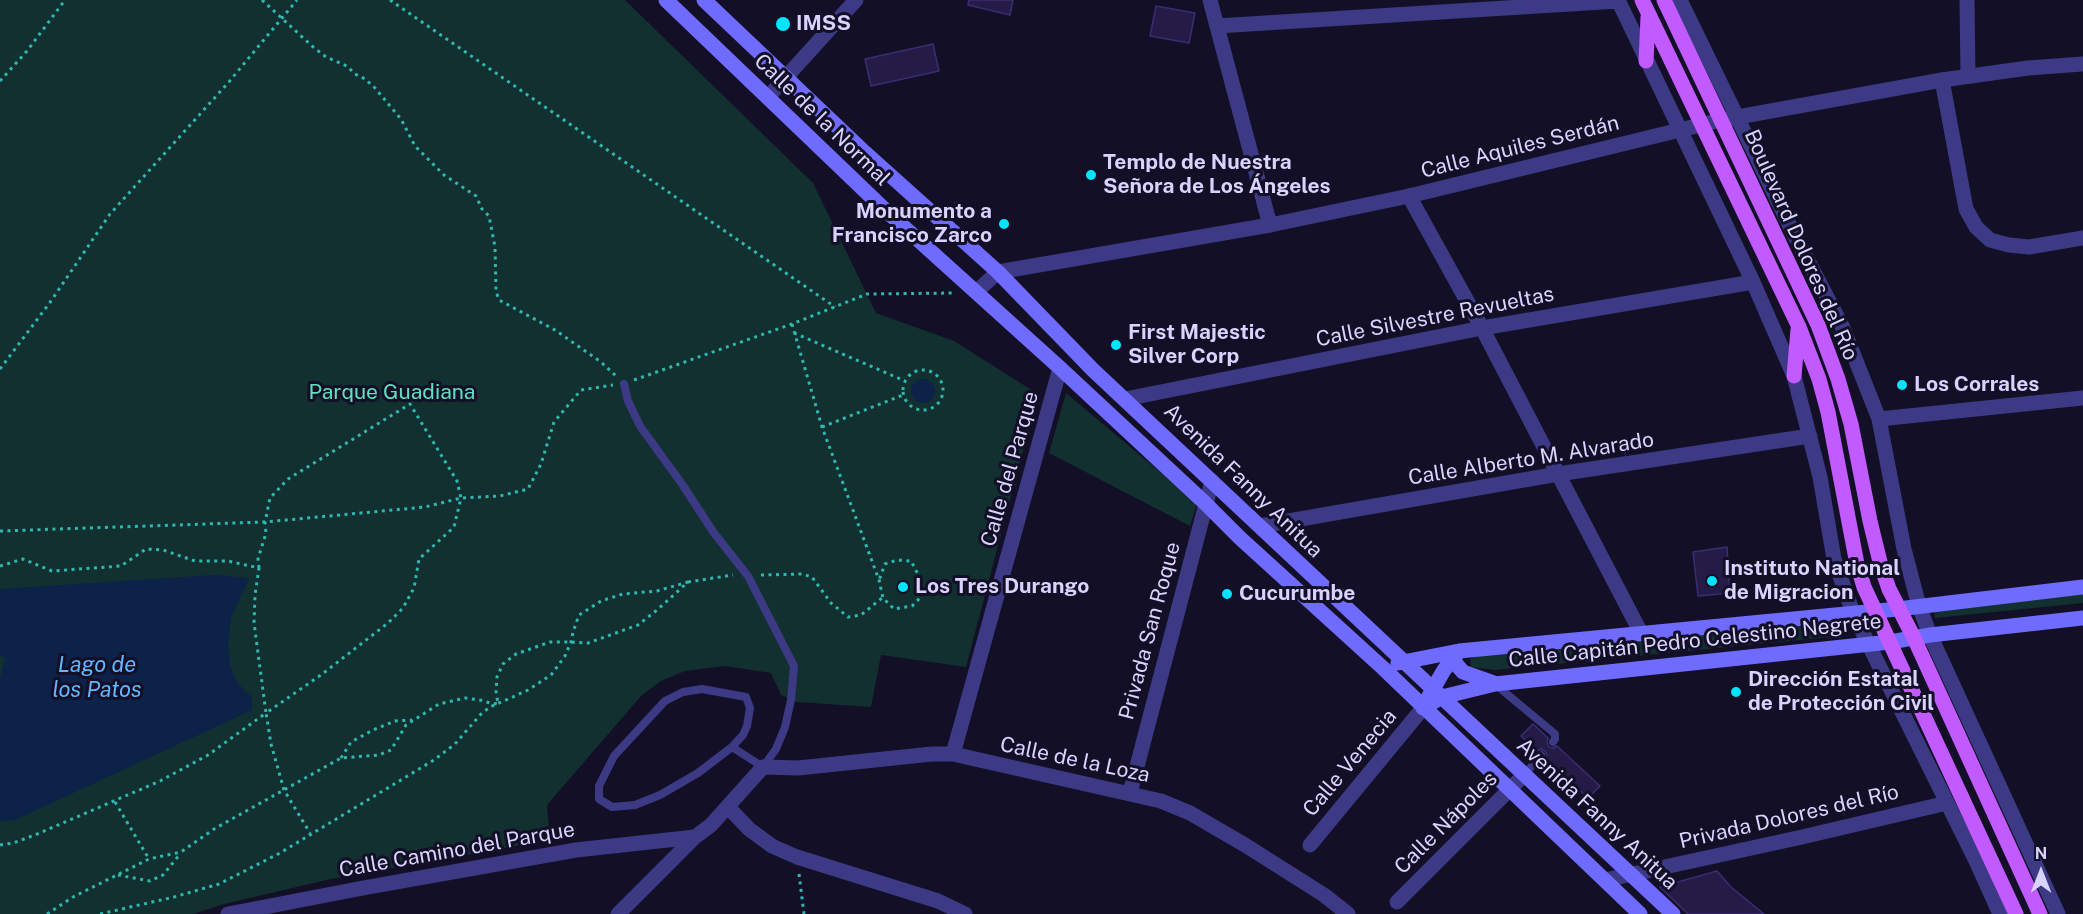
<!DOCTYPE html>
<meta charset="utf-8">
<style>
body{margin:0}
#map{position:relative;width:2083px;height:914px;overflow:hidden;background:#130f26;font-family:"Public Sans",sans-serif}
canvas{display:block}
.north{position:absolute;left:2011px;top:842px;width:60px;height:60px;-webkit-text-stroke:4px #130f26;paint-order:stroke;rotate:0deg;font-size:16px;font-weight:700;line-height:24px;text-align:center;color:#d9d4ff}
.north::after{content:'';display:block;margin:auto;width:21px;height:27px;background:#d9d4ff;clip-path:polygon(50% 0,100% 100%,50% 72%,0 100%)}
</style>
<div id="map">
<canvas width="2083" height="914"></canvas>
<div class="north">N</div>
</div>
<script>
const ctx = document.querySelector('canvas').getContext('2d');
ctx.lineJoin = 'round';
function fill(path, color) { ctx.fillStyle = color; ctx.fill(path, 'evenodd'); }
const shape = rows => new Path2D(rows.map(r => 'M' + r).join(''));
function strokePath(path, color, width, dash) { ctx.strokeStyle = color; ctx.lineWidth = width; ctx.lineCap = dash ? 'butt' : 'round'; ctx.setLineDash(dash || []); ctx.stroke(path); }
function label(font, color, halo, rows, align = 'center') {
  ctx.font = font + ' "Public Sans",sans-serif'; ctx.lineWidth = 6; ctx.setLineDash([]); ctx.textBaseline = 'middle'; ctx.strokeStyle = halo; ctx.fillStyle = color; for (const [text, x, y, turn = 0] of rows) {
    ctx.save(); ctx.translate(x, y); ctx.rotate((+turn || 0) * Math.PI / 180); ctx.textAlign = isNaN(turn) ? turn : align; if (halo) ctx.strokeText(text, 0, 0); ctx.fillText(text, 0, 0); ctx.restore();
  }
}
fill(shape([
 [0,0,625,0,813,183,876,313,954,341,1038,394,966,667,881,655,871,707,797,702,781,695,771,673,725,666,685,671,661,681,641,696,547,805,550,840,331,879,224,904,193,914,0,914],
 [1066,393,1197,503,1190,526,1049,453],
 [2083,593,2083,603,1935,618,1934,608],
 [1837,618,1844,628,1840,636,1495,670,1471,667,1470,659,1477,656]
]), '#12302f');
fill(shape([
 '911 391a12 12 0 1 1 24 0a12 12 0 1 1-24 0Z',
 [214,575,249,578,231,618,228,644,230,665,238,684,252,697,252,710,15,820,0,822,0,678,5,658,0,656,0,589]
]), '#0c2248');
const building = shape([
 [969,0,1013,0,1010,15,968,5,969,0],
 [1156,6,1195,13,1189,43,1150,36,1156,6],
 [933,44,939,71,871,86,865,59,933,44],
 [1727,547,1730,593,1698,596,1693,552,1727,547],
 [1533,724,1548,738,1547,742,1549,747,1553,748,1557,746,1600,786,1588,798,1545,759,1547,755,1545,751,1541,749,1537,751,1521,736,1533,724],
 [1717,871,1731,887,1764,914,1688,914,1660,887,1717,871]
]);
fill(building, '#241b47');
strokePath(building, '#3b2d73', 1.5);
strokePath(shape([
 [262,0,312,46,326,57,347,66,355,74,365,79,375,88,401,119,415,146,444,175,476,196,482,209,489,216,495,247,496,291,499,300,555,330,601,362,616,376],
 [390,0,835,307],
 [0,81,27,51,65,0],
 [792,324,822,427,879,580,883,598,894,609,912,606,920,598,920,578,911,561,897,560,885,564,879,580],
 [794,333,905,381],
 [0,369,51,301,110,214,228,83,297,0],
 '903 390a20 20 0 1 1 40 0a20 20 0 1 1-40 0Z',
 [634,380,792,324,867,294,954,293],
 [822,427,903,395],
 [0,531,265,522,425,507,461,498,500,496,528,489,541,464,554,422,581,390,613,385],
 [0,566,23,559,52,571,121,566,146,549,163,550,195,561,228,561,259,568,255,595,254,623,266,713,208,755,160,781,35,835,13,843,0,845],
 [259,568,258,559,266,533,265,522,270,498,288,479,410,404,457,481,461,498,454,527,419,559,414,588,403,608,388,623,321,675,266,713,271,744,284,790,310,833],
 [761,575,802,574,812,577,831,603,848,617,861,615,882,598],
 [688,582,733,575],
 [341,758,351,742,373,730,395,721,412,720],
 [115,802,149,859],
 [799,874,804,914],
 [118,875,150,881,163,875,180,854],
 [47,914,73,897,149,859,181,852,214,829,341,758,379,755,391,750,406,725,439,704,465,698,480,700,490,703,498,704,496,691,497,677,503,664,516,654,550,642,571,642,588,643,638,625,657,610,688,582,657,591,623,594,601,601,579,615,573,632,571,642,565,656,551,675,528,690,515,696,490,707,481,714,455,744,434,760,280,853,219,884,174,897,100,914]
]), '#2fb8b0', 3, [3, 4.5]);
strokePath(shape([
 [624,384,628,401,640,426,682,484,714,533,748,576,794,666,791,700,785,727,776,749,763,767,732,747,743,735,747,726,750,708,746,697,702,689,683,692,665,701,614,756,599,786,599,799,612,807,624,806,635,805,660,795,698,773,732,747],
 [1496,685,1555,734,1555,739,1553,742],
 [1525,774,1541,755]
]), '#3d3a85', 8);
strokePath(shape([
 [1210,0,1270,225],
 [1618,0,1753,282,1794,376,1820,477,1834,559,1853,613,1976,861,2000,914],
 [1680,0,1793,232,1843,328,1879,419,1904,549,1919,606,1930,635,2058,914],
 [1967,0,1968,76],
 [1217,26,1618,1],
 [1942,80,1966,209,1976,227,1990,240,2009,245,2029,247,2083,238],
 [768,97,856,0],
 [1409,196,1482,328,1641,633],
 [1125,399,1482,328,1753,282],
 [1879,419,2083,398],
 [1260,526,1558,474,1810,436],
 [953,754,1060,368],
 [1130,793,1212,481],
 [728,807,749,829,772,846,797,857,938,901,965,914],
 [1310,845,1423,708],
 [1605,880,1802,837,1947,803],
 [1397,902,1525,774],
 [228,914,363,888,576,850,695,837],
 [618,914,695,837,711,825,763,767,798,768,932,754,953,754,1161,801,1190,813,1245,845,1324,895,1348,914]
]), '#3d3a85', 15);
strokePath(shape([
 [976,292,998,272,1270,225,1409,196,1721,120,1942,80,2028,68,2083,64]
]), '#3d3a85', 15);
strokePath(shape([
 [666,0,884,209,1060,368,1205,503,1240,538,1383,668,1640,914],
 [704,0,861,149,998,272,1093,370,1673,914],
 [1454,657,1456,664,1463,672,1494,683],
 [1398,663,1459,651,1898,609,2083,587],
 [1429,696,1444,670,1459,651],
 [1423,708,1442,697,1495,684,1890,642,1930,635,2083,618]
]), '#6f6bff', 15);
strokePath(shape([
 [1642,0,1799,327,1819,379,1828,412,1857,564,1864,587,2016,914],
 [1664,0,1818,325,1838,379,1851,424,1870,521,1881,566,1889,589,1914,638,2040,914],
 [1646,61,1648,17],
 [1794,376,1798,330]
]), '#c25bff', 15);
for (const [x, y, r, color] of [
 [783,24,8,"#00e5ff"],
 [1091,175,6,"#00e5ff"],
 [1004,224,6,"#00e5ff"],
 [1116,345,6,"#00e5ff"],
 [1902,385,6,"#00e5ff"],
 [1712,581,6,"#00e5ff"],
 [903,587,6,"#00e5ff"],
 [1227,594,6,"#00e5ff"],
 [1736,692,6,"#00e5ff"]
]) { const dot = new Path2D(); dot.arc(x, y, r, 0, 2 * Math.PI); ctx.fillStyle = color; ctx.fill(dot); strokePath(dot, '#130f26', 2); }
label('bold 21px', '#d9d4ff', '#130f26', [
 ["IMSS",796,24],
 ["Templo de Nuestra",1103,163],
 ["Señora de Los Ángeles",1103,187],
 ["Monumento a",992,212,"right"],
 ["Francisco Zarco",992,236,"right"],
 ["First Majestic",1128,333],
 ["Silver Corp",1128,357],
 ["Los Corrales",1914,385],
 ["Instituto National",1724,569],
 ["de Migracion",1724,593],
 ["Los Tres Durango",915,587],
 ["Cucurumbe",1239,594],
 ["Dirección Estatal",1748,680],
 ["de Protección Civil",1748,704]
], 'left');
label('21px', '#d9d4ff', '#130f26', [
 ["Calle de la Normal",822,120,44],
 ["Calle Aquiles Serdán",1520,147,-14],
 ["Boulevard Dolores del Río",1801,245,66],
 ["Calle Silvestre Revueltas",1435,317,-11],
 ["Calle Alberto M. Alvarado",1531,459,-9],
 ["Calle del Parque",1010,469,-74],
 ["Avenida Fanny Anitua",1243,481,44],
 ["Privada San Roque",1150,631,-75],
 ["Calle Capitán Pedro Celestino Negrete",1695,641,-6],
 ["Calle de la Loza",1075,760,12],
 ["Calle Venecia",1350,763,-50],
 ["Avenida Fanny Anitua",1597,814,43],
 ["Privada Dolores del Río",1789,817,-13],
 ["Calle Nápoles",1446,823,-45],
 ["Calle Camino del Parque",457,850,-10]
]);
label('21px', '#5fe0c0', '#130f26', [
 ["Parque Guadiana",392,393]
]);
label('italic 22px', '#62b6ff', '#130f26', [
 ["Lago de",97,665],
 ["los Patos",97,690]
]);
</script>
